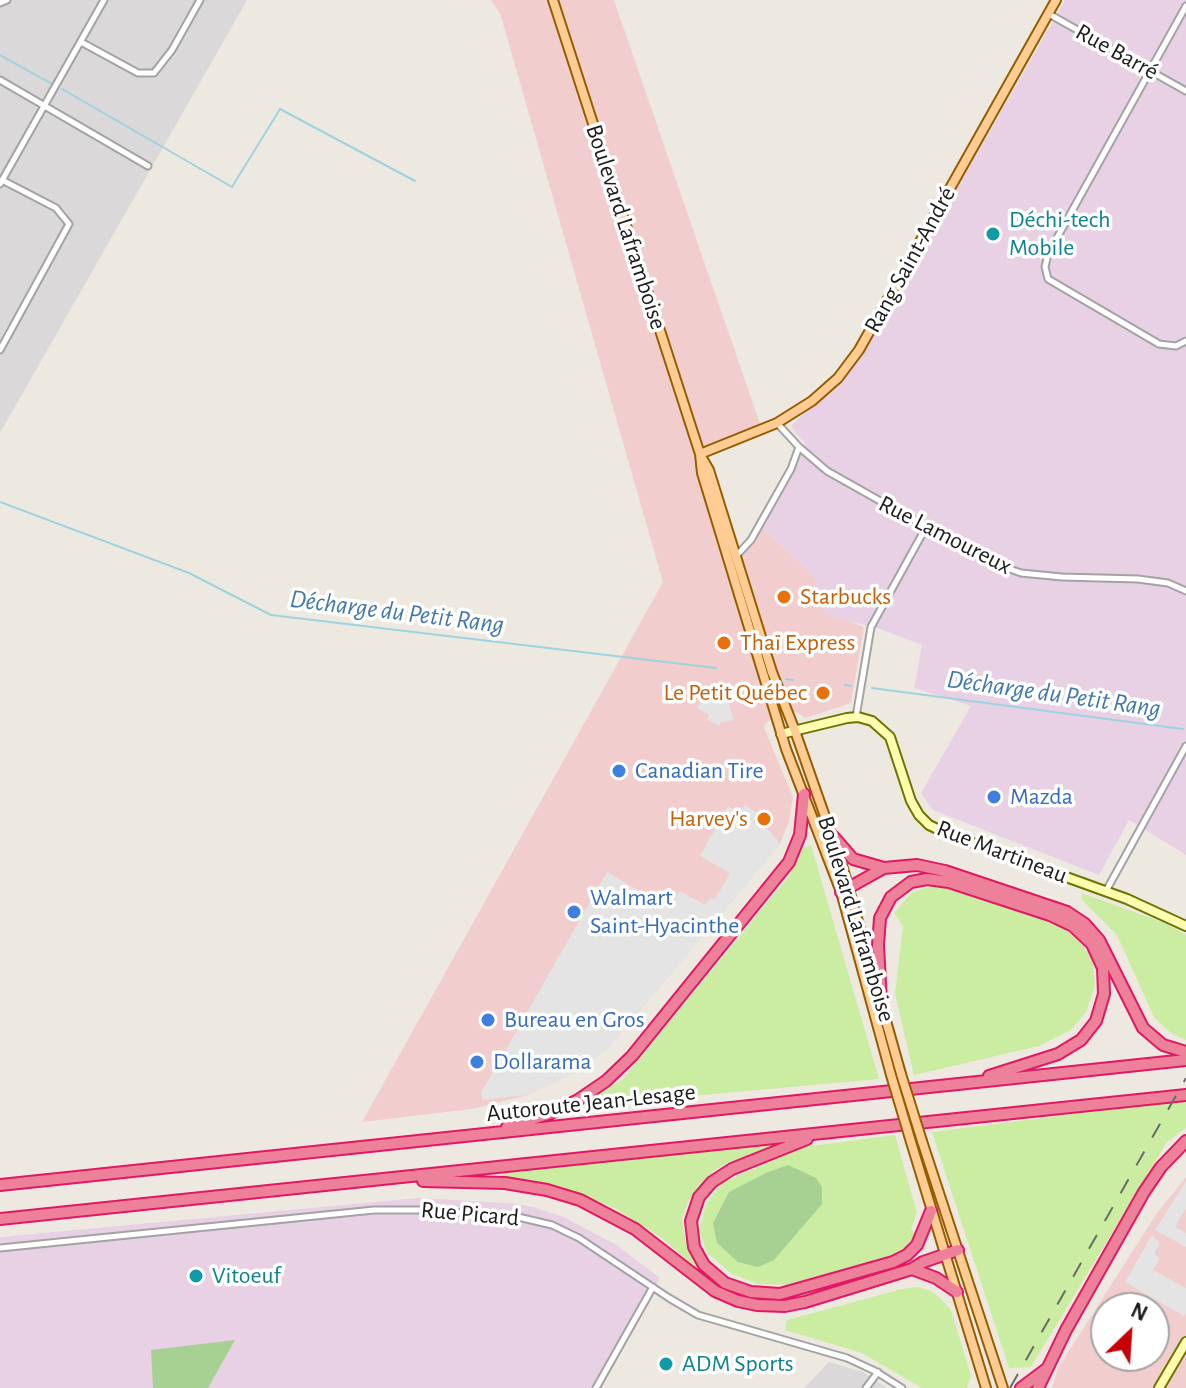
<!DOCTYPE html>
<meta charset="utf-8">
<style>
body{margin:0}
#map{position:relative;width:1186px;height:1388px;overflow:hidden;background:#eee9e0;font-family:"Alegreya Sans",sans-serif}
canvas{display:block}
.north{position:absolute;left:1090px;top:1292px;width:80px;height:80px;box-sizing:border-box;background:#fff;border:2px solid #a4a4a4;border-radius:50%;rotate:25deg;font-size:22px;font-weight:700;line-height:32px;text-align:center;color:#1c1c1c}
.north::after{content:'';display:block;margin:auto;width:28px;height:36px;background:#c70008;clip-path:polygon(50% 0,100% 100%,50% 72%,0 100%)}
</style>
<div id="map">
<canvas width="1186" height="1388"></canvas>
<div class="north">N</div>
</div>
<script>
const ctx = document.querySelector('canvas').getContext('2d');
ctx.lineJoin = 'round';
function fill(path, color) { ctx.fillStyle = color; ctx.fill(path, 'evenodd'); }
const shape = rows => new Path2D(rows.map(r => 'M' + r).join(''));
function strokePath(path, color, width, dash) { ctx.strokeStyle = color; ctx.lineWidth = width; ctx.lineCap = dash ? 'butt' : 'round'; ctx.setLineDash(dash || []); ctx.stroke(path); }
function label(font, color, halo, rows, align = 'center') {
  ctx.font = font + ' "Alegreya Sans",sans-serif'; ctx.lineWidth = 7; ctx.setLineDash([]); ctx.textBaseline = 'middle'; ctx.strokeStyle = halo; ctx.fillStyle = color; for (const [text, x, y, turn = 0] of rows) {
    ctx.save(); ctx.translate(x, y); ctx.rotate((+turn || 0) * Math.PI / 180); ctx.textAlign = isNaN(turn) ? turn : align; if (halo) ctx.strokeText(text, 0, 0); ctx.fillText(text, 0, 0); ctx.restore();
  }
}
fill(shape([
 [0,0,247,0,0,433],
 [829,1362,863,1372,887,1388,804,1388]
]), '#dad8d8');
fill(shape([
 [491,0,614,0,760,424,693,454,706,505,727,569,762,528,808,570,815,579,825,612,864,627,851,703,806,718,796,712,768,721,765,724,764,728,793,797,789,821,780,844,610,1046,580,1070,528,1095,472,1109,362,1122,663,582,500,13],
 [1186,1177,1186,1388,1052,1388,1058,1368,1157,1213],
 [1106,1308,1154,1308,1154,1356,1106,1356]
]), '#f1cdcd');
fill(shape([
 [1065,0,1186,0,1186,855,1129,820,1099,875,933,810,921,793,971,706,914,688,922,645,880,629,833,617,825,612,815,579,808,570,762,528,805,444,791,426,862,354],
 [418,1198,509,1203,533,1207,564,1217,618,1246,660,1278,602,1388,0,1388,0,1237]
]), '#e8d1e5');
fill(shape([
 [811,845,879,1079,582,1106,623,1079,790,875,803,848],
 [934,885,1043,917,1066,928,1083,945,1093,962,1095,986,1086,1012,1071,1030,1039,1046,914,1075,895,994,903,926,894,913,912,892],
 [1082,893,1167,924,1186,935,1186,1040,1171,1033,1154,1017,1117,935,1082,900],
 [1186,1100,1186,1128,1167,1142,1031,1367,1009,1368,932,1132],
 [895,1135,917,1213,911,1229,918,1236,903,1252,793,1285,758,1284,732,1274,707,1253,699,1230,706,1204,722,1183,803,1147],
 [773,1145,773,1148,729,1162,712,1172,689,1200,682,1219,684,1232,690,1251,705,1273,703,1275,663,1239,615,1208,561,1188,504,1180,502,1173],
 [918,1287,929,1290,940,1298,951,1310,971,1376,967,1388,922,1388,862,1353,785,1330,787,1320,902,1289]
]), '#caeda1');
fill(shape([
 [788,1165,816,1178,822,1187,822,1204,774,1260,758,1267,738,1262,717,1243,713,1223,729,1192,766,1173],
 [235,1340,208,1388,153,1388,151,1350]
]), '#a7d192');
fill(shape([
 [718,683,721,685,719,690,724,689,734,720,721,722,719,726,707,719,709,715,697,708,704,698,708,700],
 [745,805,758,813,753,822,770,831,780,844,610,1046,580,1070,528,1095,482,1100,481,1093,607,872,670,909,680,891,705,905,710,898,715,899,730,873,700,856,728,806,740,813],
 [1186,1181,1186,1208,1175,1227,1186,1233,1186,1247,1155,1230],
 [1152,1235,1160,1243,1154,1254,1160,1258,1153,1270,1186,1288,1186,1314,1184,1316,1125,1282]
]), '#e4e4e4');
strokePath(shape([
 [0,55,52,84],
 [62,89,232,187,280,109,415,181],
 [0,502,189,573,271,615,716,668],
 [786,679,793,680],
 [845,685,851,686],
 [872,688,1183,729]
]), '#9dd3e0', 2);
const street = shape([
 [0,3,7,0],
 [1186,6,1048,254,1045,267,1048,279,1159,344,1176,346,1186,341],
 [1049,14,1186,91],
 [81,42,138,73,154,73,172,50,200,0],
 [0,80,148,166],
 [0,184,104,0],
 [0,350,69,224,56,208,2,180],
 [777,423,799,447,827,471,985,560,1021,573,1062,577,1138,579,1168,583,1186,591],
 [737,555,751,540,791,469,799,447],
 [856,717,871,627,925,529],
 [1106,891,1186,746],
 [0,1248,374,1210,422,1210,518,1217,552,1225,579,1238,669,1298,698,1315,847,1358,875,1371,902,1388],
 [596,1388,653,1287],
 [866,1388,878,1372]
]);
const secondary = shape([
 [781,734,847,718,858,717,872,721,890,737,911,801,919,815,929,825,950,835,1127,899,1186,926],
 [1159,1388,1186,1342]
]);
const primary = shape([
 [553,0,700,454,702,473,786,749,841,892,891,1075],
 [700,454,777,423,812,401,838,378,859,350,1056,0],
 [702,458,709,470,772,672,795,731,842,865,901,1074],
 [922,1141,1003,1388],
 [911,1142,986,1388]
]);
const highway = shape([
 [833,836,853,859,884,868],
 [841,892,884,868,917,865,945,871,1067,912,1085,924,1099,940,1143,1028,1163,1045,1186,1052],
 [881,1001,878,945,880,918,891,897,911,882,927,879,949,882,1050,915,1073,926,1092,944,1103,968,1104,994,1096,1021,1081,1040,1058,1054,989,1076],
 [507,1127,551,1113,578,1100,606,1081,632,1056,789,862,800,835,804,794],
 [807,1139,732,1169,712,1182,699,1197,691,1221,694,1247,704,1265,725,1283,751,1292,780,1294,893,1262,907,1255,917,1245,931,1211],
 [423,1181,505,1183,547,1190,580,1200,635,1229,715,1291,738,1301,757,1305,785,1306,805,1302,912,1269,923,1262,958,1250],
 [0,1185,1186,1060],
 [0,1219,1186,1095],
 [912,1269,936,1278,957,1292],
 [1021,1388,1045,1370],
 [1038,1388,1066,1330,1144,1192,1161,1167,1186,1141]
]);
strokePath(street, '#a3a3a3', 9);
strokePath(secondary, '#6d7500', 12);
strokePath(primary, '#935d00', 12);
strokePath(highway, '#e21765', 14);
strokePath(street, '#fff', 5);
strokePath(secondary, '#fdfeae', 8);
strokePath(primary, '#ffcd94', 8);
strokePath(highway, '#ec8199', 10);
strokePath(shape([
 [1010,1388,1186,1078]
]), '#6a6a6a', 2, [16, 16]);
const primaryBridge = shape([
 [901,1074,922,1141],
 [891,1075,911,1142]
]);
strokePath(primaryBridge, '#935d00', 12, []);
strokePath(primaryBridge, '#ffcd94', 8);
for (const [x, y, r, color] of [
 [993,234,8,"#0f9aa8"],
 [784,597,8,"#e8710a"],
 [724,643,8,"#e8710a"],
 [823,693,8,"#e8710a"],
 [619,771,8,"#3f7fe0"],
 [994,797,8,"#3f7fe0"],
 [764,819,8,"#e8710a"],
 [574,912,8,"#3f7fe0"],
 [488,1020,8,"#3f7fe0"],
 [477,1062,8,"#3f7fe0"],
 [196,1276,8,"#0f9aa8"],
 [666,1364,8,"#0f9aa8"]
]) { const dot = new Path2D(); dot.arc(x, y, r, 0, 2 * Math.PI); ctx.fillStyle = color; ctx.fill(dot); strokePath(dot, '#fff', 3); }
label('24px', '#1c1c1c', '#fff', [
 ["Rue Barré",1117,52,29],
 ["Boulevard Laframboise",626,227,72],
 ["Rang Saint-André",910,260,-61],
 ["Rue Lamoureux",945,535,27],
 ["Rue Martineau",1002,852,21],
 ["Boulevard Laframboise",856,919,73],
 ["Autoroute Jean-Lesage",591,1103,-6],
 ["Rue Picard",470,1214,5]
]);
label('24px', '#0d838f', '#fff', [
 ["Déchi-tech",1009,220],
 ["Mobile",1009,248],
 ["Vitoeuf",212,1276],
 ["ADM Sports",682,1364]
], 'left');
label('24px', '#c56008', '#fff', [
 ["Starbucks",800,597],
 ["Thaï Express",740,643],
 ["Le Petit Québec",807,693,"right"],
 ["Harvey's",748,819,"right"]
], 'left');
label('24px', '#366cbe', '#fff', [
 ["Canadian Tire",635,771],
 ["Mazda",1010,797],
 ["Walmart",590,898],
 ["Saint-Hyacinthe",590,926],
 ["Bureau en Gros",504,1020],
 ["Dollarama",493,1062]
], 'left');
label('italic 26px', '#4079a9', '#fff', [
 ["Décharge du Petit Rang",397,612,7],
 ["Décharge du Petit Rang",1054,694,8]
]);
</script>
